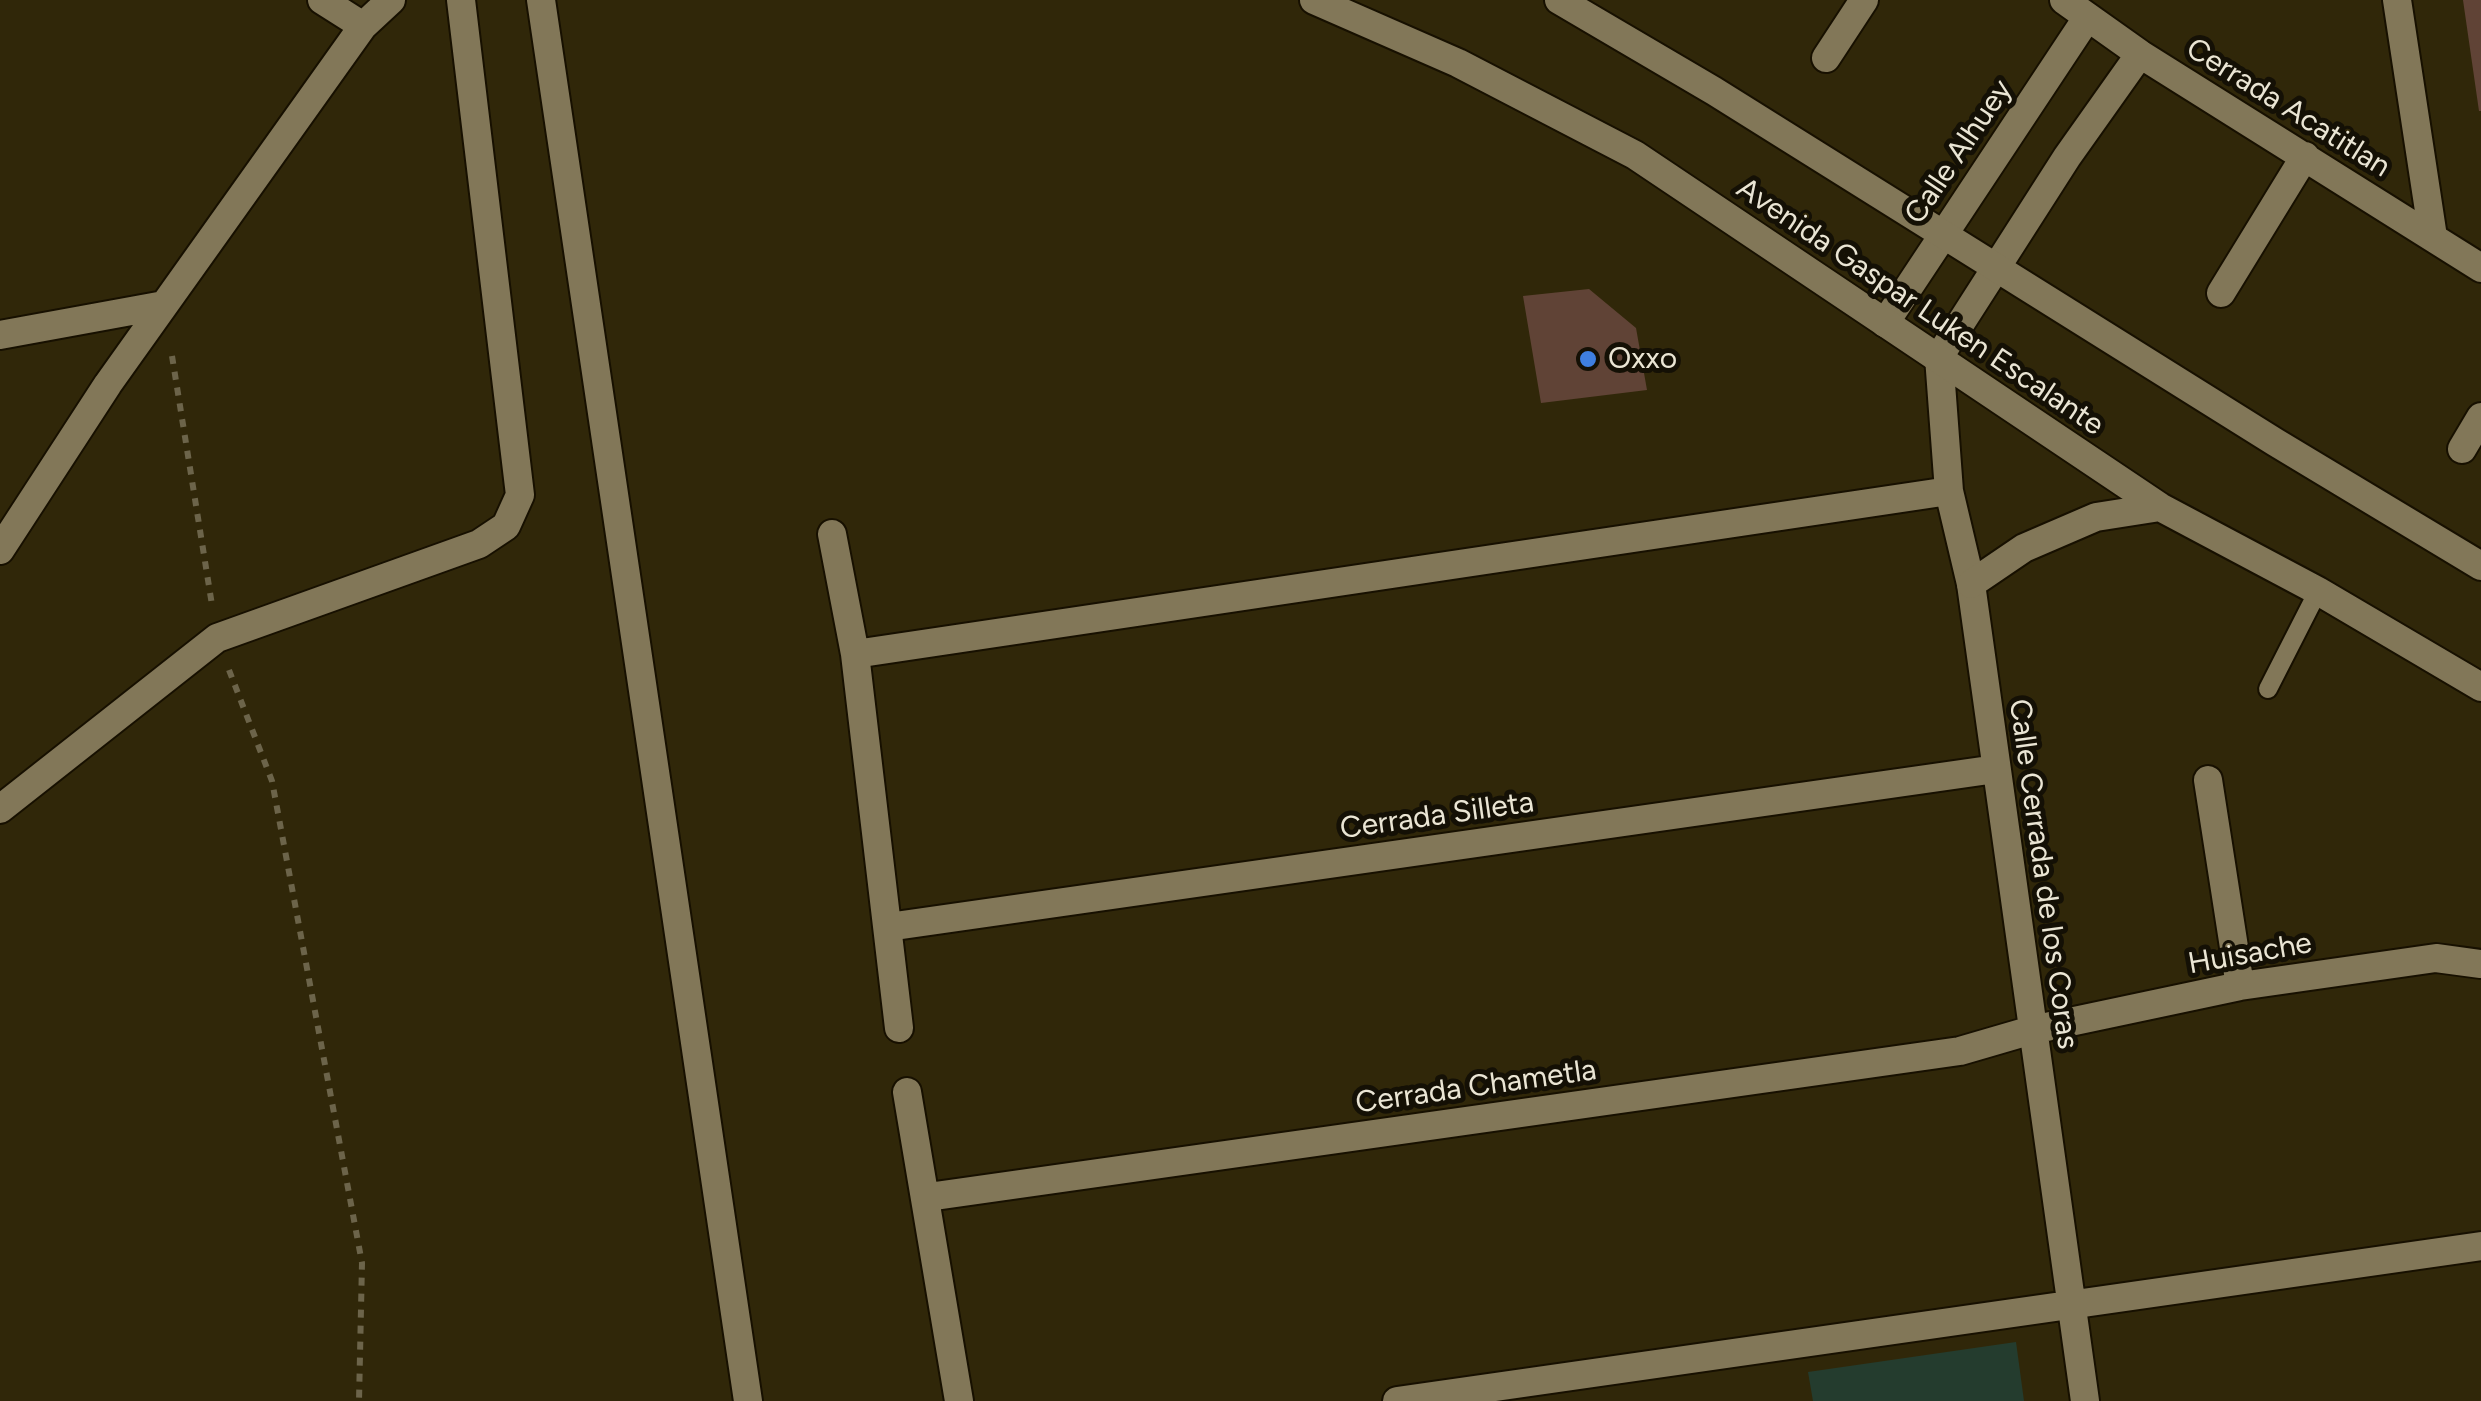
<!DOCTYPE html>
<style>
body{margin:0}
canvas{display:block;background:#302709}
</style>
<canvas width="2481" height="1401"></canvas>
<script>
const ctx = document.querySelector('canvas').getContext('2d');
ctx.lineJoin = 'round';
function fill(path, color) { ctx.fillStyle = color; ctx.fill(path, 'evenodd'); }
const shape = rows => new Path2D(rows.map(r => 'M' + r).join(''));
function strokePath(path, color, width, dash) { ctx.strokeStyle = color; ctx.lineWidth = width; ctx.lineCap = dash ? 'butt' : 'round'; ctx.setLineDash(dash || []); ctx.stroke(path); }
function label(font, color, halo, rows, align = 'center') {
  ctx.font = font + ' Figtree,sans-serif'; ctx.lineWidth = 10; ctx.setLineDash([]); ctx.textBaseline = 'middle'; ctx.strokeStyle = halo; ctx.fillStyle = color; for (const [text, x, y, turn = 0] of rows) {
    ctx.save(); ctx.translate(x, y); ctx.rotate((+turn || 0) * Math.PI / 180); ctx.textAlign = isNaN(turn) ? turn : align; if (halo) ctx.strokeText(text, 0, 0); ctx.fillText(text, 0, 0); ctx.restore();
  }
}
fill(shape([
 [2016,1342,2024,1401,1813,1401,1808,1372]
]), '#243c2e');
fill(shape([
 [2463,0,2481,0,2481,111,2479,111],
 [1589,289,1636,328,1647,390,1541,403,1523,296]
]), '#604336');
const service = shape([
 [2268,689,2318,591]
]);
const minor = shape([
 [322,0,363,26],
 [541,0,748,1401],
 [2064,0,2140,54,2481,268],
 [2397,0,2433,237],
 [1826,58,1864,0],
 [2221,293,2305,156],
 [1885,323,2087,18],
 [0,335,164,305],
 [2462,449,2481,417],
 [832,534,855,654,899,1028],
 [0,550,108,384,363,26,391,0],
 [855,654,1949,491],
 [2208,780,2240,986],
 [0,809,217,638,479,544,506,526,520,495,461,0],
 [888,927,1996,769],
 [907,1092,959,1401],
 [928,1197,1960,1051,2032,1030,2240,986,2436,958,2481,964],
 [1397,1401,2481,1246],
 [2085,1401,1971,584,1949,491,1939,357,2067,157,2140,54]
]);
const tertiary = shape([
 [1314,0,1458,63,1635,155,2160,507,2318,591,2481,687],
 [1559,0,1714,91,2275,442,2481,566],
 [1971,584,2024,548,2096,517,2160,507]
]);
strokePath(service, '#171000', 22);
strokePath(minor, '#171000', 32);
strokePath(tertiary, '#171000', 32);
strokePath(shape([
 [172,356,212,605],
 [229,670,272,781,362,1263,359,1401]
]), '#6c644a', 6, [8, 8]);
strokePath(service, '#827758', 18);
strokePath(minor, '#827758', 28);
strokePath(tertiary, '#827758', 28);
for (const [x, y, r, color] of [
 [1588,359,10,"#3f7fe0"]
]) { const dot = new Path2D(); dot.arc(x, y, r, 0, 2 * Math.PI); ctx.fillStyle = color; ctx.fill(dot); strokePath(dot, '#141005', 4); }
label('30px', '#eae5d4', '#141005', [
 ["Cerrada Acatitlan",2288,108,32],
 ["Calle Alhuey",1959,152,-56],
 ["Avenida Gaspar Luken Escalante",1920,307,34],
 ["Cerrada Silleta",1437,816,-8],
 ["Calle Cerrada de los Coras",2043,874,82],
 ["Huisache",2250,954,-10],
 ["Cerrada Chametla",1476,1087,-8]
]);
label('30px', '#eae5d4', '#141005', [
 ["Oxxo",1608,359]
], 'left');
</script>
